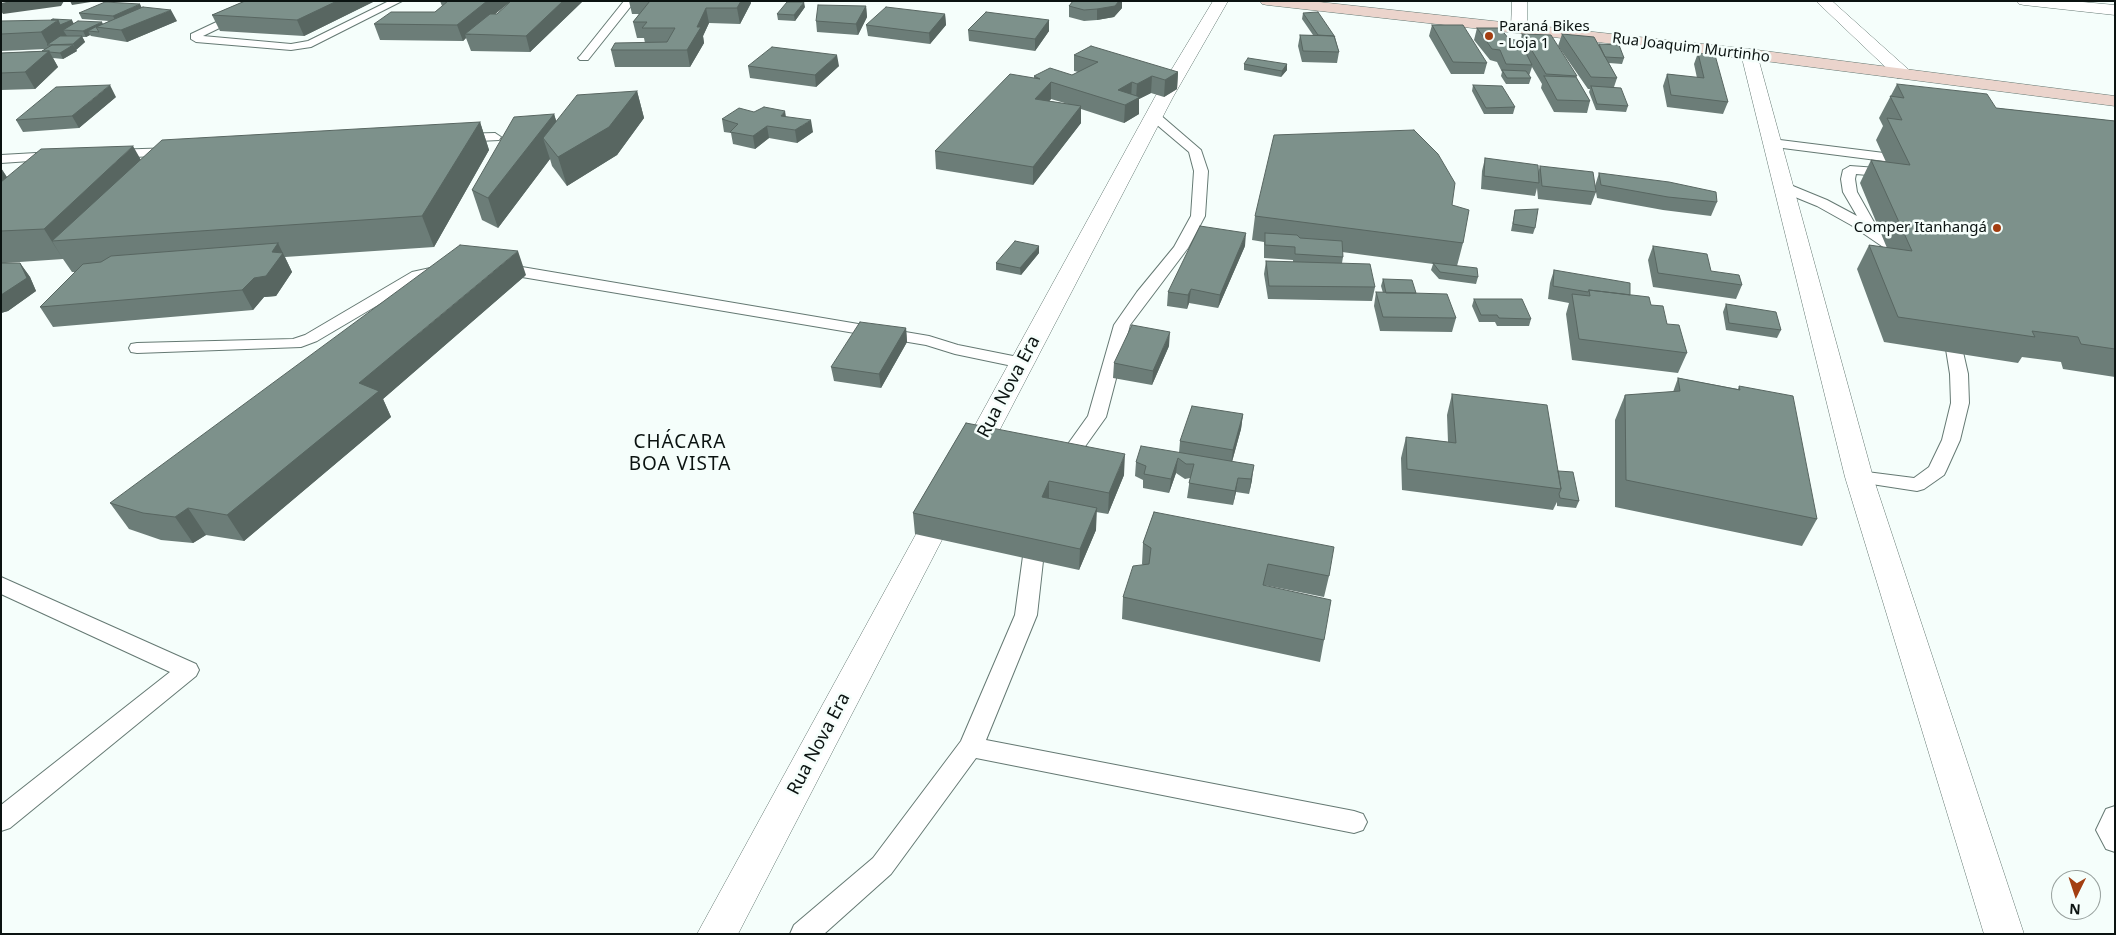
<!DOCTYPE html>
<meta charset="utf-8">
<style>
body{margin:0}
#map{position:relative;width:2116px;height:935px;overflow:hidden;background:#f5fefb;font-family:"Noto Sans",sans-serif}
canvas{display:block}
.frame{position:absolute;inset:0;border:2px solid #0b1311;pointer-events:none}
.north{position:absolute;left:2051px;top:870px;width:50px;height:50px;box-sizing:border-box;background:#f5fefb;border:1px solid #97a09d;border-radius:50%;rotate:184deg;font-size:14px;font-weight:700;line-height:20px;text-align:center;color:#0b1311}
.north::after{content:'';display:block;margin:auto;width:18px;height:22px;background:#a33e11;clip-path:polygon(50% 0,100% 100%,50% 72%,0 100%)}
</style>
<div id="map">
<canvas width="2116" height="935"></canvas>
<div class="frame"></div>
<div class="north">N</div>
</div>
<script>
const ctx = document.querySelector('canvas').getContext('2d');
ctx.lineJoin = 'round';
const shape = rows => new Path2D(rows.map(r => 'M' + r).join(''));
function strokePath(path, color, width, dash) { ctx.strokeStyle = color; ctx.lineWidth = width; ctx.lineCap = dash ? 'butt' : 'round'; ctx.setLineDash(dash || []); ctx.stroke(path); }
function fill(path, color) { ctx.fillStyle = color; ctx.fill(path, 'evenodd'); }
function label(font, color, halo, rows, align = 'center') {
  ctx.font = font + ' "Noto Sans",sans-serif'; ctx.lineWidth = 5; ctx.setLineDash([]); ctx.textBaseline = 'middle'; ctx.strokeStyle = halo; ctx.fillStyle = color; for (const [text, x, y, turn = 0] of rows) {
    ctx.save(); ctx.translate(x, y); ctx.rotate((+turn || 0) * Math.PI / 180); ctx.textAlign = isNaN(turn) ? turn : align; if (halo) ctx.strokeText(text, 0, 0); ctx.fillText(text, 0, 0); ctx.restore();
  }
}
const lane = shape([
 [261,1,275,1,203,36,291,44,308,41,389,1,402,1,311,47,291,50,196,42,191,39,191,34,261,1],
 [624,1,635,1,588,60,580,60,578,58,580,56,624,1],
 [1154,112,1158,113,1201,150,1208,171,1205,216,1188,248,1130,325,1106,417,1069,469,1062,471,1055,469,1053,465,1088,416,1114,325,1137,292,1174,247,1191,216,1194,171,1189,152,1150,119,1148,116,1154,112],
 [495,133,501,137,499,140,458,142,452,138,458,134,495,133],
 [1772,139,1908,156,1915,160,1908,164,1767,146,1766,143,1772,139],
 [174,148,180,152,179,155,111,158,104,154,111,150,174,148],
 [54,152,59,153,61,156,59,159,1,163,1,155,54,152],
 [1850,166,1891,169,1898,173,1891,177,1856,174,1855,179,1857,192,1879,231,1910,255,1912,258,1910,261,1900,261,1889,251,1851,225,1817,206,1778,190,1776,187,1783,183,1788,184,1827,200,1857,216,1843,192,1841,179,1843,170,1850,166],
 [444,265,449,267,452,270,449,273,422,279,317,341,301,347,137,353,131,352,129,348,131,344,137,343,293,339,305,335,412,272,444,265],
 [502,266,522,267,929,336,958,345,1028,359,1030,363,1028,367,1022,368,955,354,926,345,522,277,497,274,494,271,497,268,502,266],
 [1948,325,1954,327,1961,343,1968,374,1969,403,1960,440,1946,471,1944,475,1924,489,1917,491,1852,481,1850,477,1852,473,1859,471,1914,478,1929,467,1942,440,1951,403,1950,374,1945,343,1940,330,1942,327,1948,325],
 [1036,527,1043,529,1046,534,1037,615,986,740,1354,811,1363,814,1367,822,1363,830,1354,833,976,758,891,874,824,934,790,934,794,925,873,858,961,741,1015,615,1026,534,1029,529,1036,527],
 [1,577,196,664,199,670,196,676,10,828,1,831,1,805,170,672,1,594,1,577],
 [2115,806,2115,852,2106,849,2096,830,2106,809,2115,806]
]);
const street = shape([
 [1213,1,1228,1,1173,97,984,460,980,466,970,469,960,466,956,460,1155,97,1213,1],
 [1512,1,1527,1,1527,29,1525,32,1513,32,1511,29,1512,1],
 [1816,1,1832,1,1909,70,1911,74,1909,78,1897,78,1816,1],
 [2017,1,2072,1,2115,5,2115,15,2024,5,2019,4,2017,1],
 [1749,49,1755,51,1757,54,1873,477,2024,934,1984,934,1845,477,1741,54,1743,51,1749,49],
 [946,495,956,498,960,505,738,934,697,934,932,505,936,498,946,495]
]);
const secondary = shape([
 [1260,1,1310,1,1749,49,2115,96,2115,106,1749,59,1267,5,1262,4,1260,1]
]);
strokePath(lane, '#657973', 2);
strokePath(street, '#657973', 1);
strokePath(secondary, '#657973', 1);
fill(lane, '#fff');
fill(street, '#fff');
fill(secondary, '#ebd4cc');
fill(shape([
 [245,1,375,1,304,36,220,31,212,15],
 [440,1,511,1,495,14,497,14,511,1,583,1,530,52,471,51,466,38,463,41,380,40,374,24,435,12,442,6],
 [629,1,750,1,751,3,740,24,709,23,703,36,704,43,690,67,615,67,611,50,645,43,644,38,637,38,633,22,639,14,632,14],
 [1073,1,1122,1,1122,8,1114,17,1097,20,1084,21,1069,17,1069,6],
 [866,6,867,17,858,35,817,32,816,21],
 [142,7,177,21,127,42,91,36,90,35,86,37,82,37,85,42,76,50,77,51,63,59,53,58,58,67,35,89,1,90,1,53,42,51,46,49,1,51,1,21,103,24,109,21,82,19,79,13],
 [805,7,795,21,778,20,777,14],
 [1303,13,1335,37,1339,52,1337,63,1302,62,1298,46,1300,35,1313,35,1302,19],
 [945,14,946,25,930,44,868,36,866,25],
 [1049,20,1049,31,1035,51,969,41,968,30],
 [1432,25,1487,63,1484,74,1451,74,1429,36],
 [1477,28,1509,39,1520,42,1522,34,1577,76,1576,77,1590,101,1587,113,1554,112,1541,88,1542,84,1532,67,1529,76,1531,78,1529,84,1506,84,1501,76,1502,72,1497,62,1490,60,1474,40],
 [1562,34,1599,45,1599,44,1624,58,1622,64,1609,63,1617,78,1614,87,1628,106,1626,112,1596,110,1589,92,1590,89,1588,89,1558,46],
 [1698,53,1728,102,1723,114,1667,107,1663,86,1667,74,1697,78,1694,64],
 [1074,55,1178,72,1177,89,1164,97,1151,93,1139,99,1139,114,1124,123,1081,109,1081,123,1033,185,936,169,935,151,1034,78,1034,76,1072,75,1078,72,1074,71],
 [1051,99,1068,104,1049,101],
 [1244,64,1287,64,1287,70,1281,77,1244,70],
 [748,66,839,66,816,87,750,78],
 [1897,84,1996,108,2115,121,2115,377,2063,369,2061,362,2022,357,2018,363,1884,342,1857,269,1869,245,1887,248,1860,183,1871,160,1886,162,1876,140,1883,126,1879,118],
 [1473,85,1515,107,1513,114,1484,114,1472,91],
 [637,91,644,118,617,155,567,186,552,166,550,159,498,228,482,220,472,190,554,114,556,121],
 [116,97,79,128,23,132,16,120],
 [754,112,786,117,813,132,797,143,769,138,755,149,733,144,731,133,724,132,722,119],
 [480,122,489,150,434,247,285,257,292,272,276,296,264,297,253,310,53,327,40,307,75,272,72,272,63,259,5,263,20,263,30,277,36,291,8,311,1,313,1,168,7,177,141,160],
 [1485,158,1538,173,1540,166,1596,192,1591,205,1538,199,1537,188,1535,196,1481,189,1482,171],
 [1599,173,1717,202,1711,216,1663,210,1597,198,1595,186],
 [1452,205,1463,243,1457,266,1478,277,1476,284,1439,279,1431,270,1433,264,1342,252,1343,257,1342,263,1375,287,1372,301,1268,299,1264,274,1266,261,1293,262,1293,260,1264,258,1264,242,1252,240,1255,216],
 [1515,210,1535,228,1533,234,1511,231],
 [1245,246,1218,308,1189,303,1187,309,1167,306,1168,292],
 [1653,246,1711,271,1742,285,1736,299,1653,287,1648,260],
 [1039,253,1021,275,996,270,996,263],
 [1554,270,1630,295,1651,305,1667,324,1687,353,1678,373,1572,360,1566,314,1569,303,1548,299,1550,283],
 [526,275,383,399,391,417,244,541,206,535,193,543,161,540,129,529,110,503],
 [1383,279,1416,293,1456,318,1452,332,1380,331,1374,306,1376,292,1383,293,1381,286],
 [1474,299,1531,319,1529,326,1497,326,1495,322,1479,322,1472,306],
 [1726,304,1781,330,1777,338,1726,330,1723,312],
 [906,328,907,342,881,388,834,381,831,367],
 [1169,346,1152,385,1113,378,1114,363],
 [1678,378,1738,389,1739,386,1817,519,1802,546,1615,507,1615,420,1625,395,1673,392],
 [1452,394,1558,471,1579,501,1576,508,1557,506,1557,502,1553,510,1402,490,1401,458,1406,437,1448,442,1447,415],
 [1243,414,1241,429,1232,462,1252,480,1249,494,1236,492,1233,505,1187,498,1190,478,1185,479,1176,473,1169,493,1143,488,1143,480,1135,476,1136,462,1179,453,1180,441],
 [966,423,1124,475,1108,514,1096,512,1096,530,1079,570,915,534,913,513],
 [1154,512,1329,576,1324,597,1264,585,1324,640,1320,662,1122,619,1123,597,1143,565,1142,564,1143,543]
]), '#6c7d78');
fill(shape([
 [11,1,64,1,61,6,3,14,1,11,1,3],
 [70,1,97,1,72,5],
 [337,1,375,1,304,36,297,20],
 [487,1,511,1,470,35,465,34,466,38,463,41,457,25],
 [563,1,583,1,530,52,526,36],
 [741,1,750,1,751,3,740,24,737,8],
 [1119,1,1122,1,1122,8,1114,17,1097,20,1097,9],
 [804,2,805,7,795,21,794,15],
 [140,4,143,10,116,22,113,16],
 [866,6,867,17,858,35,856,24],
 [706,8,709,23,703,36,704,43,690,67,687,50,697,27],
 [171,10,177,21,127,42,121,30],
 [945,14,946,25,930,44,929,33],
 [58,20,72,20,75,26,63,30,67,36,48,45,41,32],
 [1049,20,1049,31,1035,51,1035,39],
 [102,22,105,28,96,27,88,31,90,35,86,37,83,31],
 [82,36,85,42,76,50,73,44],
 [73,45,77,51,63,59,60,53],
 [49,51,58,67,35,89,25,72],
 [837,55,839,66,816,87,815,75],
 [1287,64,1287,70,1281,77,1282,71],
 [1178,72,1177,89,1164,97,1165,80],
 [1152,76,1151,93,1139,99,1139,114,1124,123,1125,105,1136,99,1137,84],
 [1051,82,1051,99,1036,117,1035,99],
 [1132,82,1131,99,1118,90],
 [110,85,116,97,79,128,72,116],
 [637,91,644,118,617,155,567,186,558,157],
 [1081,106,1081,123,1033,185,1033,167],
 [785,111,787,123,781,116],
 [554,114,563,142,543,138,550,159,498,228,488,198],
 [811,120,813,132,797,143,795,130],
 [480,122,489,150,434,247,422,216],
 [767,126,769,138,755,149,753,136],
 [133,146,149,174,52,241,63,259,44,229],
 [1,168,8,179,1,184],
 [1246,233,1245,246,1218,308,1220,295],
 [278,243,292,272,276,296,264,297,253,310,242,290,272,252],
 [1039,246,1039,253,1021,275,1020,268],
 [518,251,526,275,383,399,391,417,244,541,227,515,359,383],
 [20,263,30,277,36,291,8,311,1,313,1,295],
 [1191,289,1189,303,1187,309,1188,295],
 [906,328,907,342,881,388,879,374],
 [1170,332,1169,346,1152,385,1153,371],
 [1243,414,1241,429,1231,465,1233,450],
 [1125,454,1124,475,1108,514,1109,493],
 [1178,458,1176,473,1169,493,1171,479],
 [1254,465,1252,480,1249,494,1251,479],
 [1238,478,1236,492,1233,505,1235,491],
 [1049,481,1049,502,1042,497],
 [188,508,206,535,193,543,175,517],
 [1097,508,1096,530,1079,570,1080,549]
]), '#586661');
const building = shape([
 [245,1,337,1,297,20,212,15,245,1],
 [448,1,487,1,457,25,374,24,391,12,435,12,448,1],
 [511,1,563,1,526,36,465,34,490,14,497,14,511,1],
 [650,1,741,1,737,8,706,8,697,27,701,27,687,50,611,50,615,43,667,42,675,28,642,28,647,22,633,22,650,1],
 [1073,1,1119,1,1115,6,1097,9,1084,10,1069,6,1073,1],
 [105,2,140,4,113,16,79,13,105,2],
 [787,2,804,2,794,15,777,14,787,2],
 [818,5,866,6,856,24,816,21,818,5],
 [143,7,171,10,121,30,96,27,143,7],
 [886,7,945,14,929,33,866,25,886,7],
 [986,12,1049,20,1035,39,968,30,986,12],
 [1318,12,1335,37,1334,36,1318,35,1303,13,1318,12],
 [53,19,72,20,60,25,58,20,51,20,53,19],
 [58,20,41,32,1,34,1,21,58,20],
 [78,21,102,22,83,31,63,30,78,21],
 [99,25,100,25,96,27,99,32,88,31,99,25],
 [1432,25,1463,25,1487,63,1453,62,1432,25],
 [1477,28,1500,28,1509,39,1520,41,1532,65,1506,64,1500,50,1492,49,1477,28],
 [1522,34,1551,35,1577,76,1546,74,1522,34],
 [1562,34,1594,37,1617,78,1591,77,1562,34],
 [1300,35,1334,36,1339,52,1303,51,1300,35],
 [60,36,82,36,73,44,47,45,60,36],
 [1599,44,1619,45,1624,58,1605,57,1599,44],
 [52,45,73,45,60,53,49,52,49,51,42,51,52,45],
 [1091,46,1178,72,1165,80,1152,76,1137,84,1132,82,1118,90,1140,97,1125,105,1051,82,1035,99,1081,106,1033,167,935,151,1010,74,1040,79,1034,76,1050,68,1072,75,1098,62,1074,55,1091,46],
 [772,47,837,55,815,75,748,66,772,47],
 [49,51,25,72,1,73,1,53,49,51],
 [1698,53,1715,55,1728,102,1671,95,1667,74,1704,78,1698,53],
 [1248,58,1287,64,1282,71,1244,64,1248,58],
 [1502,70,1526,71,1531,78,1507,78,1502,70],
 [1544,76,1576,77,1590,101,1557,100,1544,76],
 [1897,84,1987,94,1996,108,2115,121,2115,349,2081,344,2078,337,2032,331,2035,337,1898,317,1869,245,1912,251,1871,160,1910,165,1887,118,1902,120,1890,96,1904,98,1897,84],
 [110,85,72,116,16,120,56,87,110,85],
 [1473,85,1502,86,1515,107,1486,108,1473,85],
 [1591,86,1621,88,1628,106,1597,104,1591,86],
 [637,91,609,127,558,157,543,138,577,95,637,91],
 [764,107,785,111,781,116,811,120,795,130,767,126,753,136,730,132,738,124,722,119,739,108,754,112,764,107],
 [554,114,488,198,472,190,514,117,554,114],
 [480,122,422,216,52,241,162,140,480,122],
 [1414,130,1438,154,1455,183,1452,205,1469,210,1463,243,1255,216,1274,135,1414,130],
 [133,146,44,229,1,231,1,182,41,149,133,146],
 [1485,158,1538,165,1539,183,1484,176,1485,158],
 [1540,166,1593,172,1596,192,1542,186,1540,166],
 [1599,173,1669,182,1716,192,1717,202,1668,197,1601,185,1599,173],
 [1538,209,1535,228,1513,224,1515,210,1538,209],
 [1200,226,1246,233,1220,295,1191,289,1188,295,1168,292,1200,226],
 [1265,233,1297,235,1300,238,1342,241,1343,257,1295,254,1295,247,1265,245,1265,233],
 [1015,241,1039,246,1020,268,996,263,1015,241],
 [278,243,272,252,283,253,266,276,254,278,242,290,40,307,83,264,101,262,111,256,278,243],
 [460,245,518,251,359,383,379,391,227,515,188,508,175,517,143,513,110,503,460,245],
 [1653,246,1707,254,1711,271,1739,275,1742,285,1658,273,1653,246],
 [1266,261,1370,264,1375,287,1269,286,1266,261],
 [1,263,20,263,27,278,1,295,1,263],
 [1433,263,1477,268,1478,277,1440,272,1433,263],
 [1554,270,1630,283,1630,295,1589,290,1588,292,1553,286,1554,270],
 [1383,279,1412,280,1416,293,1386,293,1383,279],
 [1589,290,1649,297,1651,305,1663,306,1667,324,1679,325,1687,353,1579,339,1572,294,1590,296,1589,290],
 [1376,292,1447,294,1456,318,1383,317,1376,292],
 [1474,299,1522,299,1531,319,1499,318,1497,315,1481,315,1474,299],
 [1726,304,1776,312,1781,330,1729,323,1726,304],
 [860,322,906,328,879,374,831,367,860,322],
 [1132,325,1170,332,1153,371,1114,363,1132,325],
 [1678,378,1740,390,1739,386,1793,396,1817,519,1626,480,1625,395,1680,391,1678,378],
 [1452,394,1547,405,1561,489,1407,469,1406,437,1456,443,1452,394],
 [1192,406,1243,414,1233,450,1180,441,1192,406],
 [966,423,1125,454,1109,493,1049,481,1042,497,1097,508,1080,549,913,513,966,423],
 [1141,446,1254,465,1251,479,1238,478,1235,491,1189,483,1194,464,1186,464,1178,458,1171,479,1144,474,1146,466,1136,462,1141,446],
 [1558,471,1573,472,1579,501,1560,498,1559,494,1561,489,1558,471],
 [1154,512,1334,547,1329,576,1268,564,1263,585,1331,600,1324,640,1123,597,1133,566,1149,564,1151,548,1143,543,1154,512]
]);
fill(building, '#7d918b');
strokePath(building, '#586661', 1);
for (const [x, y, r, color] of [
 [1489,36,5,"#a33e11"],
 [1997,228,5,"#a33e11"]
]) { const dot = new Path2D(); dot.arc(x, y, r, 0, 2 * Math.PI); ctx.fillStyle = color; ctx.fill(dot); strokePath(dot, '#f5fefb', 2); }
label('15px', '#0b1311', '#f5fefb', [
 ["Paraná Bikes",1499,27],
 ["- Loja 1",1499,44],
 ["Comper Itanhangá",1987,228,"right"]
], 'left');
label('15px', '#0b1311', '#f5fefb', [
 ["Rua Joaquim Murtinho",1691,48,7]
]);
label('18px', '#0b1311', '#f5fefb', [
 ["Rua Nova Era",1009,387,-62],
 ["Rua Nova Era",819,744,-62]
]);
ctx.letterSpacing = '1px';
label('19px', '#0b1311', '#f5fefb', [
 ["CHÁCARA",680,443],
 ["BOA VISTA",680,465]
]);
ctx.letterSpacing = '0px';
</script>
